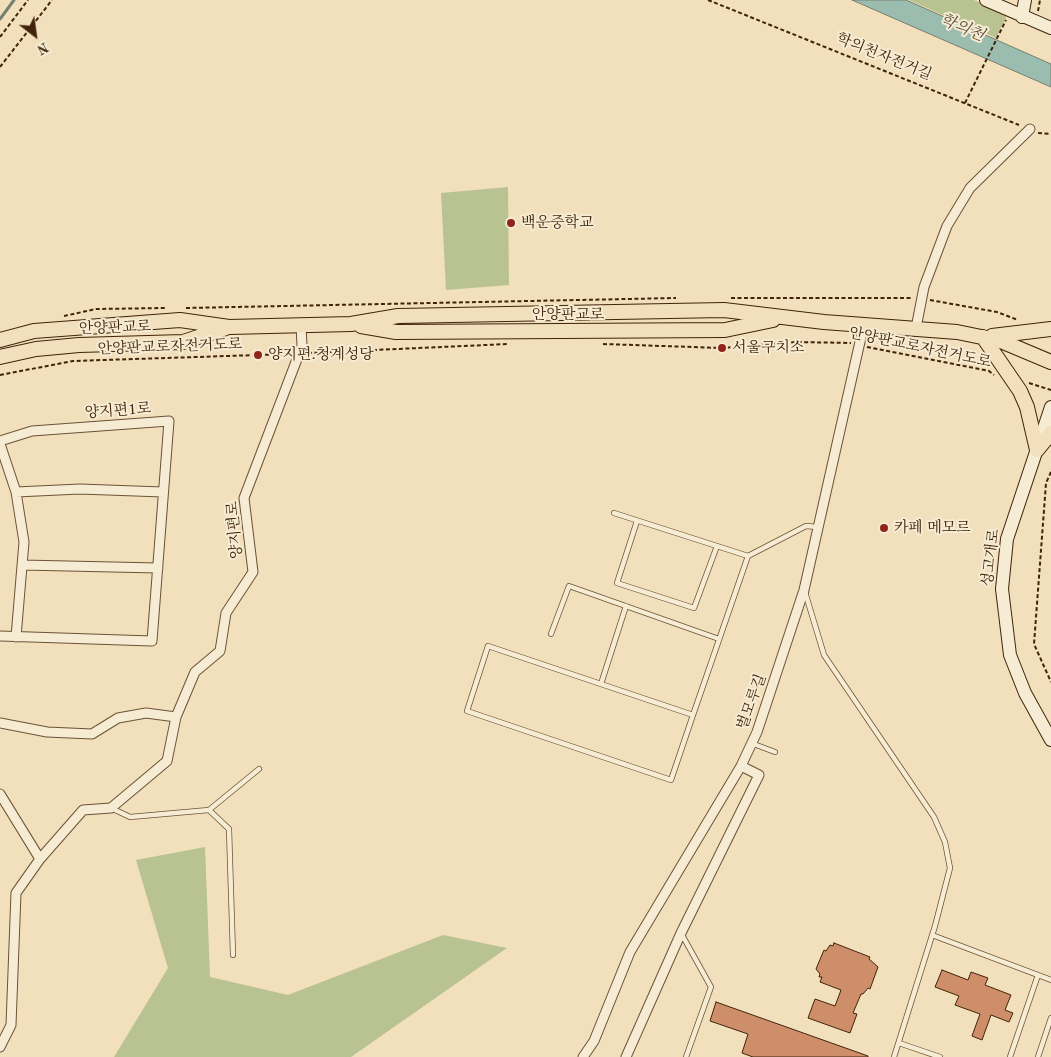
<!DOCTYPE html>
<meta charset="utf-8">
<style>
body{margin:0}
#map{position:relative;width:1051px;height:1057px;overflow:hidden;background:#f1e0bb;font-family:"Old Standard TT",serif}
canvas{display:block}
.north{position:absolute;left:10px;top:10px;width:50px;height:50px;-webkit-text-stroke:4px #f6ebd3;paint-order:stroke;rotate:150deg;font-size:14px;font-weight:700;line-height:20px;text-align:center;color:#40230a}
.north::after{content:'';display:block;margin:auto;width:18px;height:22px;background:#40230a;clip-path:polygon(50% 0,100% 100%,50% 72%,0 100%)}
</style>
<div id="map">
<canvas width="1051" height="1057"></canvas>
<div class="north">N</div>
</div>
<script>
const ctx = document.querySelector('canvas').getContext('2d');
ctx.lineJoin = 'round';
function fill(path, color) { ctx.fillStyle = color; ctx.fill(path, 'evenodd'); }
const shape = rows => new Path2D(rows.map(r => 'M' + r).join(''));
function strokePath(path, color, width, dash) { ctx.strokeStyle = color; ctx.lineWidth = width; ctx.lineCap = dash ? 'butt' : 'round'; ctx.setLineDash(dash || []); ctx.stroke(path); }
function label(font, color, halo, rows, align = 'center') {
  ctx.font = font + ' "Old Standard TT","Noto Serif KR",serif'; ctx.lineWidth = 4; ctx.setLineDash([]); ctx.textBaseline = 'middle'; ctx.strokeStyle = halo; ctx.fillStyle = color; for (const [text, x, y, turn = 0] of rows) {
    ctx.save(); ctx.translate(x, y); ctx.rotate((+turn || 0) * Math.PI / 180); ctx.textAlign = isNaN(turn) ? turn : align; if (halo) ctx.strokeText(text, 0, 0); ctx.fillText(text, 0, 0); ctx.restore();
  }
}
fill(shape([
 [909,0,974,0,1007,15,996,38],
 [508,187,509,285,446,290,441,193],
 [205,847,210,977,288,995,443,935,507,948,351,1057,114,1057,168,968,136,860]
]), '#b9c291');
const water = shape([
 [852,0,906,0,1051,64,1051,87,852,0]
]);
fill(water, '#9bbdb0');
strokePath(water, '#777f6e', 1);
strokePath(shape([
 [0,19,14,0]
]), '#777f6e', 3);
const building = shape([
 [834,943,870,957,869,959,878,967,870,989,868,988,863,994,861,994,853,1013,857,1014,850,1033,808,1018,815,999,835,1006,841,990,820,982,822,977,819,977,820,974,816,969,824,950,826,951,830,945,833,946,834,943],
 [942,970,968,980,971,972,988,978,985,985,1011,995,1005,1010,1013,1013,1009,1022,991,1015,982,1040,972,1036,980,1014,955,1005,959,996,935,987,942,970],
 [716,1002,868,1056,868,1057,753,1057,742,1053,748,1034,710,1021,716,1002]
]);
fill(building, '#cf8e6a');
strokePath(building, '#40230a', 1);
const lane = shape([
 [614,513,748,556,806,526,818,527],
 [637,521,617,583,694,608,717,546],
 [805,592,824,655,934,817,945,842,950,868,935,926,894,1057],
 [551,634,569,586,719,639],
 [601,684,626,606],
 [693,715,488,646,467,711,671,780,693,715,748,556],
 [751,743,775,752],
 [111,808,130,817,209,810,259,769],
 [209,810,229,829,233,955],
 [681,933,711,987,686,1057],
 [932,935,1051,980],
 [899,1043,940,1057],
 [1010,1057,1038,975],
 [1038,1057,1051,1018]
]);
const street = shape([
 [916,328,924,287,947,226,970,188,1030,129],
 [0,441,32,431,169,421,152,641,0,636],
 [0,444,16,492,24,542,16,637],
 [16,492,80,489,163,492],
 [22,565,158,568],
 [0,723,47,732,92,734,118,718,146,713,176,717,195,672,220,651,226,613,253,572,244,498,302,346,301,325],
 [0,794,40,859,16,893,11,1025,0,1047],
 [40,859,83,810,111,808,167,761,176,717],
 [583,1057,594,1041,630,952,741,766,757,732,804,590,864,324],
 [626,1057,681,933,759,775,741,766]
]);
const secondary = shape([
 [986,0,1051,28],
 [1022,17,1025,0],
 [1051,407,1007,539,1002,589,1010,655,1025,693,1051,740]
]);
const primary = shape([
 [361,326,396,332,725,330,773,320],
 [992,336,1051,329],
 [983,337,1020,391,1027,407,1037,450],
 [0,340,34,331,180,320,229,327,351,324,398,316,724,310,824,322,957,332,1001,341,1051,362],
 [0,357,36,349,79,345,183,342,226,328],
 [1037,450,1051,433]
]);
strokePath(lane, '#6c5236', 6);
strokePath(street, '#6c5236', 11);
strokePath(secondary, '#40230a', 14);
strokePath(primary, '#40230a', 16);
strokePath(shape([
 [708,0,1019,125],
 [1038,11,1040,0],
 [0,37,28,0],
 [0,67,52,0],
 [965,103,1006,20],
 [1038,133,1051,134],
 [731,298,913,298],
 [930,300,997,312,1018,320],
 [186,308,676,298],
 [64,316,96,309,166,308],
 [603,344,722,348,796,342,851,343],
 [867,347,989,371,994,375],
 [308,353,508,344],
 [0,375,73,361,289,354],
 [1029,383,1051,390],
 [1051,472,1046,483,1034,644,1051,682]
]), '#40230a', 2, [4, 2.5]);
strokePath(lane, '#f6ebd3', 4.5);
strokePath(street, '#f6ebd3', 9);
strokePath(secondary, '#f6ebd3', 12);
strokePath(primary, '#f1e0bb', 14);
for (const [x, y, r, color] of [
 [511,223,5,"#8f2418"],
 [722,348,5,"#8f2418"],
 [258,355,5,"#8f2418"],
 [884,528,5,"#8f2418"]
]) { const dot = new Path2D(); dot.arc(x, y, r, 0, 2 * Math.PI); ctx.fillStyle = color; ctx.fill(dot); strokePath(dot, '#f6ebd3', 2); }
label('15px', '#40230a', '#f6ebd3', [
 ["학의천자전거길",884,57,22],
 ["안양판교로",568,315],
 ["안양판교로",115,328,-2],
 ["안양판교로자전거도로",170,347,-2],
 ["안양판교로자전거도로",920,348,12],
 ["양지편1로",118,411,-4],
 ["양지편로",235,530,-95],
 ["성고개로",991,558,-83],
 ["벌모루길",752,702,-70]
]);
label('15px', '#40230a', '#f6ebd3', [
 ["백운중학교",521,223],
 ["서울구치소",732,348],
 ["양지편.청계성당",268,355],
 ["카페 메모르",894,528]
], 'left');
label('italic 16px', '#5b513c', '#f6ebd3', [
 ["학의천",962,28,23]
]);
</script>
